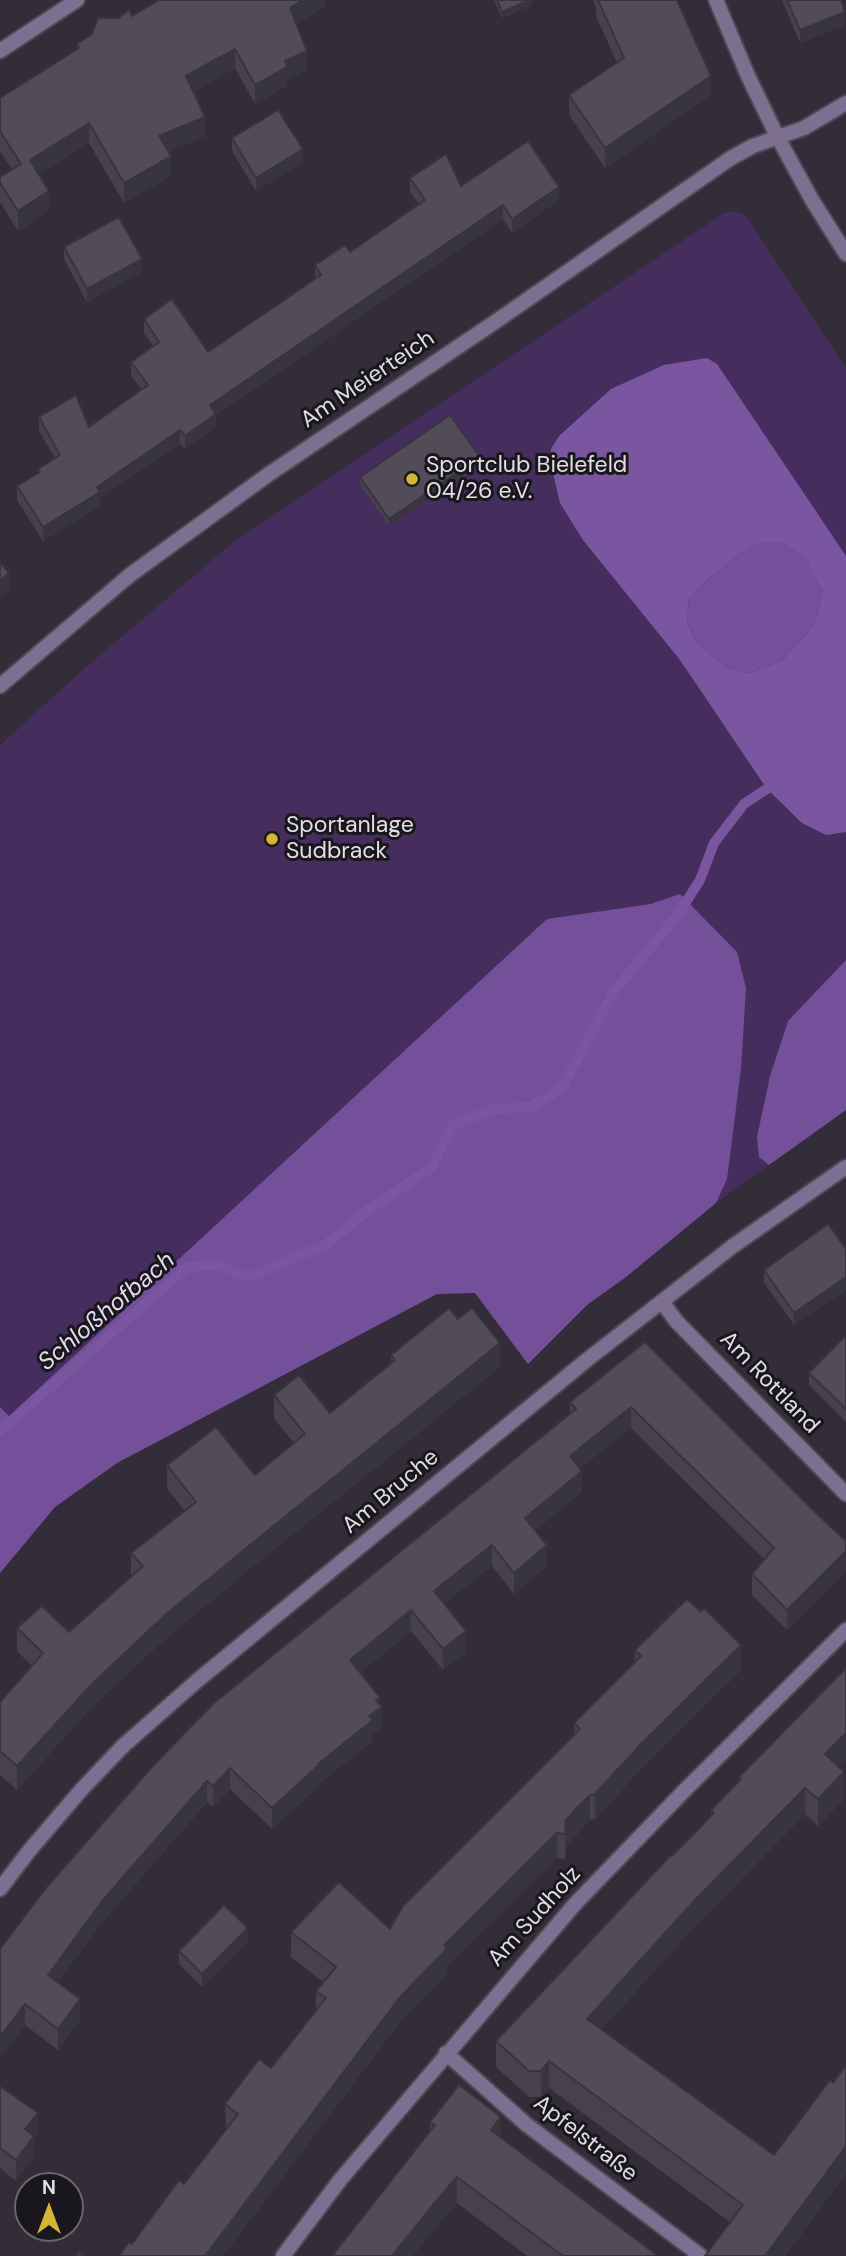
<!DOCTYPE html>
<meta charset="utf-8">
<style>
body{margin:0}
#map{position:relative;width:846px;height:2256px;overflow:hidden;background:#322d39;font-family:"DM Sans",sans-serif}
canvas{display:block}
.north{position:absolute;left:14px;top:2172px;width:70px;height:70px;box-sizing:border-box;background:#19171c;border:2px solid #69666c;border-radius:50%;rotate:0deg;font-size:19px;font-weight:700;line-height:28px;text-align:center;color:#e0dde5}
.north::after{content:'';display:block;margin:auto;width:24px;height:32px;background:#d5b535;clip-path:polygon(50% 0,100% 100%,50% 72%,0 100%)}
</style>
<div id="map">
<canvas width="846" height="2256"></canvas>
<div class="north">N</div>
</div>
<script>
const ctx = document.querySelector('canvas').getContext('2d');
ctx.lineJoin = 'round';
function fill(path, color) { ctx.fillStyle = color; ctx.fill(path, 'evenodd'); }
const shape = rows => new Path2D(rows.map(r => 'M' + r).join(''));
function strokePath(path, color, width, dash) { ctx.strokeStyle = color; ctx.lineWidth = width; ctx.lineCap = dash ? 'butt' : 'round'; ctx.setLineDash(dash || []); ctx.stroke(path); }
function label(font, color, halo, rows, align = 'center') {
  ctx.font = font + ' "DM Sans",sans-serif'; ctx.lineWidth = 6; ctx.setLineDash([]); ctx.textBaseline = 'middle'; ctx.strokeStyle = halo; ctx.fillStyle = color; for (const [text, x, y, turn = 0] of rows) {
    ctx.save(); ctx.translate(x, y); ctx.rotate((+turn || 0) * Math.PI / 180); ctx.textAlign = isNaN(turn) ? turn : align; if (halo) ctx.strokeText(text, 0, 0); ctx.fillText(text, 0, 0); ctx.restore();
  }
}
fill(shape([
 [735,211,746,216,846,368,846,1110,716,1203,626,1277,587,1305,528,1364,475,1293,437,1294,117,1463,55,1507,0,1573,0,745,86,667,235,541,724,213]
]), '#452e5d');
fill(shape([
 [765,542,782,542,807,558,823,592,813,627,782,661,750,673,727,668,697,643,687,622,689,599,702,584,747,548],
 [680,894,737,952,746,988,741,1069,727,1179,716,1203,626,1277,587,1305,528,1364,475,1293,437,1294,117,1463,55,1507,0,1573,0,1407,9,1416,547,919,651,904],
 [846,960,846,1110,769,1165,759,1157,757,1137,770,1076,788,1021]
]), '#74509a');
fill(shape([
 [707,358,717,364,846,556,846,832,826,835,802,823,767,789,680,660,583,540,560,503,551,465,551,449,559,436,611,389,664,365],
 [765,542,782,542,806,558,823,592,813,627,782,661,750,673,727,668,697,643,687,622,689,599,702,584,747,548]
]), '#7a56a1');
strokePath(shape([
 [0,1431,186,1268,216,1264,248,1277,324,1246,367,1211,431,1168,453,1125,494,1109,530,1107,562,1088,614,991,677,916,700,880,714,843,744,804,777,782]
]), '#7a56a1', 10);
const minor = shape([
 [0,51,77,0],
 [0,686,130,575,269,474,495,322,731,158,753,146,804,128,846,103],
 [662,1302,677,1322,846,1494],
 [0,1889,29,1851,82,1789,123,1746,198,1680,588,1359,733,1246,846,1167],
 [446,2053,527,2125,701,2256],
 [283,2256,340,2180,575,1904,683,1792,846,1630]
]);
const tertiary = shape([
 [716,0,748,76,777,136,812,200,846,254]
]);
strokePath(minor, '#4e4955', 18);
strokePath(tertiary, '#4e4955', 18);
strokePath(minor, '#7d6f90', 14);
strokePath(tertiary, '#7d6f90', 14);
fill(shape([
 [326,0,326,5,296,24,307,70,287,79,287,86,255,104,235,68,193,92,205,136,168,152,171,176,124,203,89,143,39,174,49,210,18,231,0,202,0,177,12,169,0,151,0,98,77,49,77,44,118,18],
 [494,0,532,0,532,5,502,18],
 [593,0,677,0,711,95,605,168,569,115,569,95,617,63,596,16,596,8],
 [782,0,841,0,845,25,800,43],
 [232,138,303,162,256,191,232,151],
 [410,178,559,200,512,233,503,219,216,415,216,427,185,449,180,444,100,498,100,505,43,541,17,500,17,486,38,473,38,469,55,458,39,431,39,417,89,427,142,390,131,375,131,362,153,346,144,333,144,319,208,352,315,279,315,265,350,252,419,205,410,192],
 [64,247,142,272,87,302,64,259],
 [480,464,389,526,360,484,360,477],
 [828,1224,794,1325,764,1283,764,1270],
 [846,1335,846,1422,809,1385,809,1373],
 [645,1342,816,1513,846,1541,846,1571,787,1630,752,1595,752,1574,764,1559,631,1428,580,1468,582,1492,535,1530,547,1566,514,1594,492,1566,444,1604,466,1652,443,1670,411,1631,360,1673,380,1704,382,1728,373,1734,373,1741,319,1784,319,1786,272,1829,230,1789,213,1807,207,1802,103,1921,57,1983,80,2020,58,2050,25,2025,0,2058,0,1949,570,1413,570,1402],
 [391,1355,500,1367,250,1569,164,1640,92,1707,17,1790,0,1775,0,1702,32,1666,17,1651,17,1628,69,1632,131,1576,131,1553,185,1511,167,1489,167,1465,255,1475,294,1443,274,1419,274,1395,330,1413,391,1364],
 [635,1650,741,1670,643,1767,595,1819,590,1820,579,1832,566,1846,565,1859,557,1858,447,1967,447,1974,400,2022,223,2256,119,2256,132,2244,184,2184,226,2130,225,2104,271,2068,316,2010,316,1991,323,1982,291,1957,291,1932,390,1929,574,1735,574,1723,635,1661],
 [846,1668,846,1760,839,1767,844,1799,818,1826,805,1814,695,1926,601,2030,774,2155,833,2083,846,2065,846,2173,785,2256,705,2256,730,2222,549,2088,541,2097,529,2097,496,2067,496,2041,711,1816,711,1810,739,1781,739,1777],
 [248,1941,202,1987,179,1964,179,1951],
 [0,2086,38,2134,34,2139,34,2157,16,2181,0,2168],
 [430,2122,501,2138,658,2256,527,2256,457,2203,437,2226]
]), '#47414d');
fill(shape([
 [303,0,326,0,326,5,290,28,290,8],
 [529,0,532,0,532,5,502,18,502,12],
 [845,12,845,25,800,43,800,30],
 [235,49,235,68,186,96,186,76],
 [307,51,307,70,287,79,287,86,255,104,255,85,285,61],
 [711,76,711,95,605,168,605,148],
 [205,117,205,136,159,156,159,136],
 [89,123,89,143,30,180,30,160],
 [303,149,303,162,256,191,256,178],
 [171,156,171,176,124,203,124,183],
 [559,187,559,200,512,233,512,219],
 [49,191,49,210,18,231,18,211],
 [503,205,503,219,216,415,216,427,185,449,185,436,210,405],
 [142,259,142,272,87,302,87,289],
 [180,430,180,444,100,498,100,505,43,541,43,527,97,487],
 [480,457,480,464,389,526,389,519],
 [9,573,9,591,0,598,0,580],
 [846,1277,846,1290,794,1325,794,1313],
 [500,1343,500,1367,250,1569,164,1640,92,1707,17,1790,17,1766,92,1684,164,1616,250,1545],
 [631,1407,631,1428,570,1477,570,1456],
 [582,1471,582,1492,525,1538,525,1518],
 [492,1545,492,1566,434,1612,434,1591],
 [547,1545,547,1566,514,1594,514,1573],
 [846,1551,846,1571,787,1630,787,1610],
 [411,1610,411,1631,350,1681,350,1660],
 [466,1631,466,1652,443,1670,443,1649],
 [741,1645,741,1670,643,1767,595,1819,595,1794,643,1742],
 [380,1697,380,1708,382,1707,382,1728,373,1734,373,1741,319,1784,319,1786,272,1829,272,1808,369,1716,376,1700],
 [846,1733,846,1760,825,1781,825,1754],
 [230,1768,230,1789,213,1807,213,1786],
 [844,1772,844,1799,818,1826,818,1799],
 [207,1781,207,1802,103,1921,48,1996,48,1975,103,1900],
 [805,1788,805,1814,695,1926,587,2046,587,2019,695,1900],
 [590,1795,590,1820,566,1846,565,1859,566,1820],
 [557,1833,557,1858,447,1967,447,1974,400,2022,223,2256,205,2256,400,1997,444,1945],
 [248,1928,248,1941,202,1987,202,1974],
 [80,1999,80,2020,58,2050,58,2029],
 [25,2004,25,2025,0,2058,0,2037],
 [549,2061,549,2088,541,2097,541,2071],
 [38,2113,38,2134,34,2139,34,2157,16,2181,16,2160,25,2129],
 [501,2117,501,2144,491,2130],
 [846,2146,846,2173,785,2256,765,2256],
 [457,2177,457,2203,437,2226,413,2256,392,2256,437,2200]
]), '#39353e');
const building = shape([
 [159,0,303,0,290,8,307,51,285,61,287,67,255,85,235,49,186,76,205,117,159,136,171,156,124,183,89,123,30,160,49,191,18,211,0,183,0,177,21,164,0,131,0,98,79,48,77,44,92,34,98,18,118,18,129,10,132,16,159,0],
 [497,0,529,0,502,12,497,0],
 [598,0,677,0,711,76,605,148,569,95,624,58,598,0],
 [787,0,841,0,845,12,800,30,787,0],
 [278,110,303,149,256,178,232,138,278,110],
 [528,141,559,187,512,219,503,205,210,405,216,414,185,436,180,430,97,487,100,492,43,527,17,486,40,472,38,469,60,455,39,417,76,395,89,427,148,385,131,362,159,342,144,319,172,299,208,352,321,275,315,265,345,245,350,252,425,200,410,178,446,154,461,186,528,141],
 [119,217,142,259,87,289,64,247,119,217],
 [450,415,480,457,389,519,360,477,450,415],
 [0,562,9,573,0,580,0,562],
 [828,1224,846,1249,846,1277,794,1313,764,1270,828,1224],
 [449,1308,458,1319,472,1308,500,1343,250,1545,164,1616,92,1684,17,1766,0,1751,0,1702,43,1653,17,1628,42,1606,69,1632,143,1566,131,1553,196,1502,167,1465,216,1427,255,1475,305,1434,274,1395,299,1375,330,1413,395,1360,391,1355,449,1308],
 [846,1335,846,1409,809,1373,846,1335],
 [645,1342,816,1513,846,1541,846,1551,787,1610,752,1574,774,1548,631,1407,570,1456,582,1471,525,1518,547,1545,514,1573,492,1545,434,1591,466,1631,443,1649,411,1610,350,1660,380,1697,376,1700,382,1707,369,1716,373,1720,318,1764,319,1765,272,1808,230,1768,213,1786,207,1781,103,1900,48,1975,80,1999,58,2029,25,2004,0,2037,0,1949,46,1888,151,1768,214,1703,576,1409,570,1402,645,1342],
 [687,1599,701,1612,704,1608,741,1645,643,1742,595,1794,590,1795,579,1806,566,1820,565,1834,557,1833,444,1945,447,1949,400,1997,205,2256,119,2256,129,2242,132,2244,179,2180,184,2184,238,2114,225,2104,259,2059,271,2068,326,1998,316,1991,336,1967,291,1932,339,1882,390,1929,403,1906,580,1729,574,1723,641,1656,635,1650,687,1599],
 [846,1668,846,1733,825,1754,844,1772,818,1799,805,1788,695,1900,587,2019,774,2155,830,2080,833,2083,846,2065,846,2146,765,2256,705,2256,743,2205,549,2061,541,2071,529,2071,496,2041,671,1855,672,1856,714,1813,711,1810,741,1779,739,1777,846,1668],
 [224,1905,248,1928,202,1974,179,1951,224,1905],
 [459,2085,501,2117,491,2130,658,2256,563,2256,457,2177,437,2200,392,2256,332,2256,435,2125,430,2122,459,2085],
 [0,2086,38,2113,25,2129,34,2136,16,2160,0,2148,0,2086],
 [79,2252,84,2256,75,2256,79,2252]
]);
fill(building, '#524c59');
strokePath(building, '#39353e', 2);
for (const [x, y, r, color] of [
 [412,479,7,"#d5b535"],
 [272,839,7,"#d5b535"]
]) { const dot = new Path2D(); dot.arc(x, y, r, 0, 2 * Math.PI); ctx.fillStyle = color; ctx.fill(dot); strokePath(dot, '#19171c', 2.5); }
label('23px', '#e0dde5', '#19171c', [
 ["Am Meierteich",368,380,-34],
 ["Am Rottland",769,1383,46],
 ["Am Bruche",391,1492,-40],
 ["Am Sudholz",535,1917,-48],
 ["Apfelstraße",585,2139,38]
]);
label('23px', '#e0dde5', '#19171c', [
 ["Sportclub Bielefeld",426,466],
 ["04/26 e.V.",426,492],
 ["Sportanlage",286,826],
 ["Sudbrack",286,852]
], 'left');
label('italic 24px', '#e3dbf0', '#19171c', [
 ["Schloßhofbach",107,1312,-40]
]);
</script>
